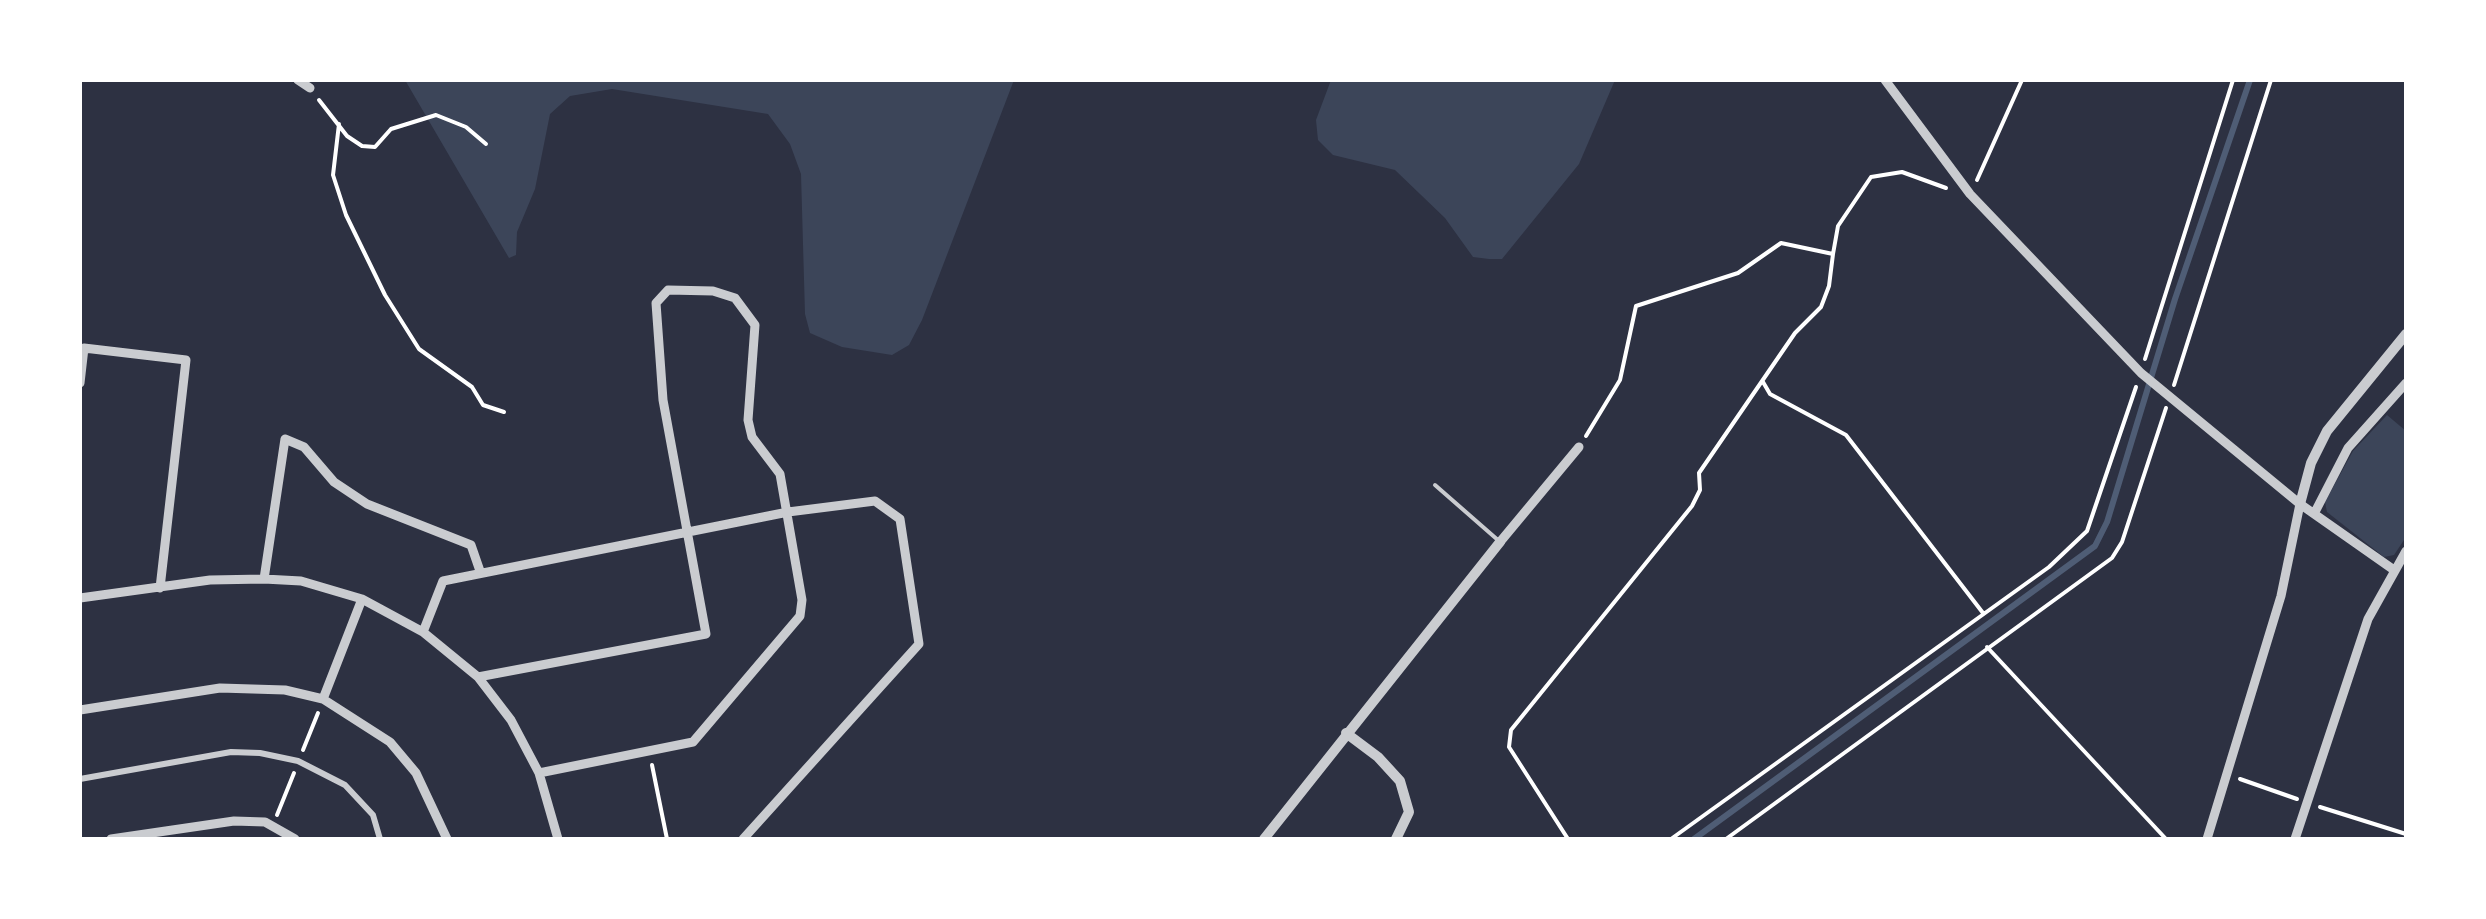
<!DOCTYPE html>
<style>
body{margin:0}
#map{position:relative;width:2486px;height:919px;overflow:hidden;background:#2d3142;font-family:Overpass,sans-serif}
canvas{display:block}
.frame{position:absolute;inset:0;border:82px solid #fff;pointer-events:none}
</style>
<div id="map">
<canvas width="2486" height="919"></canvas>
<div class="frame"></div>
</div>
<script>
const ctx = document.querySelector('canvas').getContext('2d');
ctx.lineJoin = 'round';
function fill(path, color) { ctx.fillStyle = color; ctx.fill(path, 'evenodd'); }
const shape = rows => new Path2D(rows.map(r => 'M' + r).join(''));
function strokePath(path, color, width, dash) { ctx.strokeStyle = color; ctx.lineWidth = width; ctx.lineCap = dash ? 'butt' : 'round'; ctx.setLineDash(dash || []); ctx.stroke(path); }
fill(shape([
 [405,80,1014,80,922,320,909,345,892,355,842,347,810,333,805,314,801,174,790,144,768,114,612,89,570,96,550,114,535,189,517,232,516,255,509,258],
 [1331,80,1615,80,1579,164,1502,259,1489,259,1473,257,1445,218,1395,170,1333,155,1318,140,1316,120],
 [2387,415,2406,431,2406,537,2394,555,2384,557,2327,512,2325,502,2353,451]
]), '#3c4559');
strokePath(shape([
 [1694,839,2095,546,2107,522,2175,299,2250,80]
]), '#4f5d75', 6);
strokePath(shape([
 [319,100,347,136,362,146,375,147,391,129,436,115,466,127,486,144],
 [339,124,333,175,346,215,385,295,419,349,472,387,483,405,504,412],
 [1977,180,2022,80],
 [2145,359,2233,80],
 [1763,382,1770,394,1846,435,1983,613],
 [2174,385,2271,80],
 [1586,436,1620,380,1636,306,1738,273,1781,243,1833,254,1838,226,1871,177,1902,172,1946,188],
 [1987,647,2166,839],
 [303,750,318,713],
 [652,765,667,839],
 [2240,779,2297,799],
 [2320,807,2406,834],
 [277,815,294,773],
 [1568,839,1509,747,1511,730,1692,506,1700,490,1699,473,1795,333,1821,307,1829,286,1833,254],
 [1671,839,2049,567,2087,531,2136,387],
 [1726,839,2112,558,2122,542,2166,408]
]), '#fff', 4);
strokePath(shape([
 [1435,485,1499,541]
]), '#caccd0', 4);
strokePath(shape([
 [80,779,231,752,260,753,298,761,345,785,373,815,380,839]
]), '#caccd0', 6);
strokePath(shape([
 [298,80,310,88],
 [1885,80,1970,194,2141,373,2300,504,2394,570],
 [80,383,84,348,186,360,160,588],
 [2315,512,2348,448,2406,383],
 [1500,542,1579,447],
 [264,579,285,439,304,447,334,482,367,504,471,545,480,571],
 [80,598,210,580,264,579,301,581,362,599,423,632,478,677,511,720,539,773,558,839],
 [423,632,443,581,788,512,875,501,900,519,919,644,743,839],
 [478,677,706,634,663,400,656,303,668,290,713,291,735,298,755,325,748,420,752,437,780,474,802,600,800,616,693,742,539,773],
 [323,699,362,599],
 [80,710,220,688,285,690,323,699,390,742,416,773,447,839],
 [111,839,234,821,265,822,295,839],
 [2207,839,2281,596,2300,504],
 [2295,839,2368,619,2406,551]
]), '#caccd0', 9);
strokePath(shape([
 [2300,504,2311,463,2327,431,2406,334],
 [1346,733,1378,757,1400,781,1409,812,1396,839],
 [1264,839,1500,542]
]), '#caccd0', 10);
</script>
